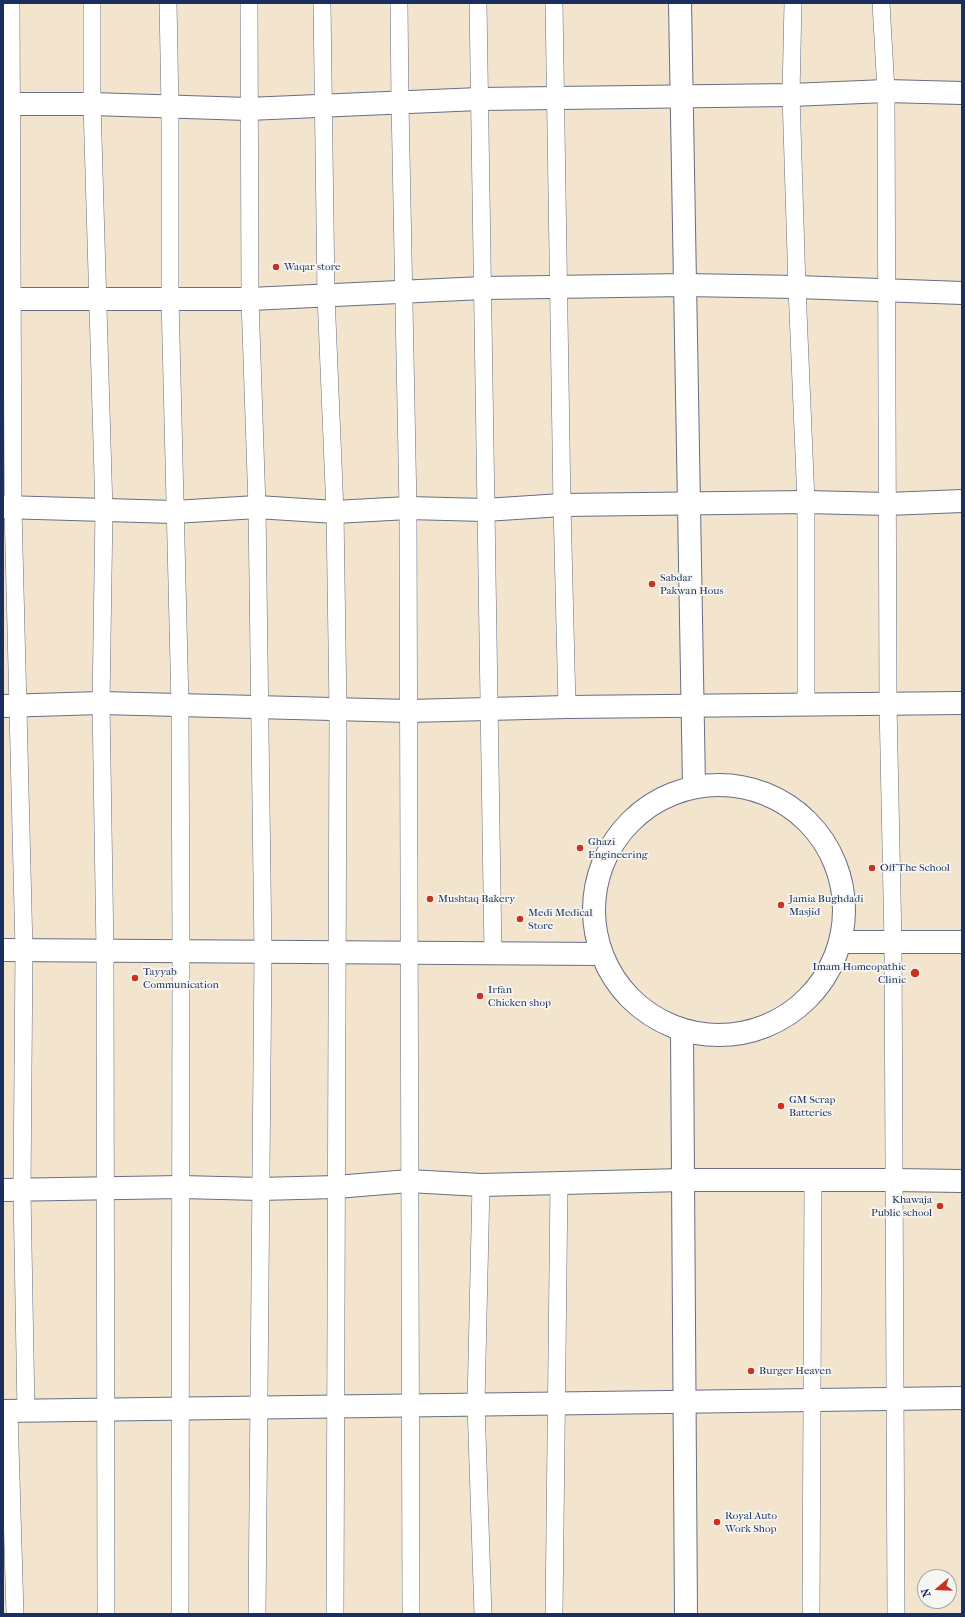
<!DOCTYPE html>
<style>
body{margin:0}
#map{position:relative;width:965px;height:1617px;overflow:hidden;background:#f3e4ce;font-family:"IM FELL French Canon",serif}
canvas{display:block}
.frame{position:absolute;inset:0;border:4px solid #1b2f5e;pointer-events:none}
.north{position:absolute;left:917px;top:1569px;width:40px;height:40px;box-sizing:border-box;background:#f6f6f2;border:1px solid #9ea6b7;border-radius:50%;rotate:251deg;font-size:11px;font-weight:700;line-height:16px;text-align:center;color:#1b2f5e}
.north::after{content:'';display:block;margin:auto;width:14px;height:18px;background:#c8321e;clip-path:polygon(50% 0,100% 100%,50% 72%,0 100%)}
</style>
<div id="map">
<canvas width="965" height="1617"></canvas>
<div class="frame"></div>
<div class="north">N</div>
</div>
<script>
const ctx = document.querySelector('canvas').getContext('2d');
ctx.lineJoin = 'round';
const shape = rows => new Path2D(rows.map(r => 'M' + r).join(''));
function strokePath(path, color, width, dash) { ctx.strokeStyle = color; ctx.lineWidth = width; ctx.lineCap = dash ? 'butt' : 'round'; ctx.setLineDash(dash || []); ctx.stroke(path); }
function label(font, color, halo, rows, align = 'center') {
  ctx.font = font + ' "IM FELL French Canon",serif'; ctx.lineWidth = 3.5; ctx.setLineDash([]); ctx.textBaseline = 'middle'; ctx.strokeStyle = halo; ctx.fillStyle = color; for (const [text, x, y, turn = 0] of rows) {
    ctx.save(); ctx.translate(x, y); ctx.rotate((+turn || 0) * Math.PI / 180); ctx.textAlign = isNaN(turn) ? turn : align; if (halo) ctx.strokeText(text, 0, 0); ctx.fillText(text, 0, 0); ctx.restore();
  }
}
const lane = shape([
 [11,3,13,508,24,950,22,1191,26,1411],
 [92,3,92,104,104,511,101,703,105,951,106,1614],
 [168,3,170,106,170,298,180,705,181,951,180,1614],
 [249,3,250,299,257,507,263,952,257,1614],
 [322,3,326,295,335,512,338,710,335,1614],
 [399,3,400,102,408,508,411,1614],
 [478,3,493,953],
 [554,3,562,505,567,707],
 [793,3,791,95,797,287,806,502,806,705],
 [881,3,886,91,888,704,893,942,896,1614],
 [481,1185,476,1404,483,1614],
 [9,1411,15,1614],
 [554,1614,559,1183],
 [811,1614,813,1181]
]);
const street = shape([
 [3,104,92,104,248,109,479,99,791,95,886,91,962,93],
 [3,299,250,299,483,288,685,285,797,287,962,293],
 [3,507,174,512,257,507,335,512,408,508,485,510,562,505,806,502,888,504,962,501],
 [3,706,101,703,409,711,567,707,962,703],
 [3,1190,181,1187,260,1189,336,1187,409,1181,481,1185,683,1180,894,1180,962,1181],
 [3,1411,962,1398]
]);
const secondary = shape([
 [680,3,694,786],
 '594 910a125 125 0 1 1 250 0a125 125 0 1 1-250 0Z',
 [841,942,962,942],
 [3,950,601,954],
 [682,1031,686,1614]
]);
strokePath(lane, '#676e85', 18);
strokePath(street, '#676e85', 24);
strokePath(secondary, '#676e85', 24);
strokePath(lane, '#fff', 17);
strokePath(street, '#fff', 22);
strokePath(secondary, '#fff', 22);
for (const [x, y, r, color] of [
 [276,267,4,"#c8321e"],
 [652,584,4,"#c8321e"],
 [580,848,4,"#c8321e"],
 [872,868,4,"#c8321e"],
 [430,899,4,"#c8321e"],
 [781,905,4,"#c8321e"],
 [520,919,4,"#c8321e"],
 [915,973,5,"#c8321e"],
 [135,978,4,"#c8321e"],
 [480,996,4,"#c8321e"],
 [781,1106,4,"#c8321e"],
 [940,1206,4,"#c8321e"],
 [751,1371,4,"#c8321e"],
 [717,1522,4,"#c8321e"]
]) { const dot = new Path2D(); dot.arc(x, y, r, 0, 2 * Math.PI); ctx.fillStyle = color; ctx.fill(dot); strokePath(dot, '#f6f6f2', 1.5); }
label('11px', '#1b2f5e', '#f6f6f2', [
 ["Waqar store",284,267],
 ["Sabdar",660,578],
 ["Pakwan Hous",660,591],
 ["Ghazi",588,842],
 ["Engineering",588,855],
 ["Off The School",880,868],
 ["Mushtaq Bakery",438,899],
 ["Jamia Bughdadi",789,899],
 ["Masjid",789,912],
 ["Medi Medical",528,913],
 ["Store",528,926],
 ["Imam Homeopathic",906,967,"right"],
 ["Clinic",906,980,"right"],
 ["Tayyab",143,972],
 ["Communication",143,985],
 ["Irfan",488,990],
 ["Chicken shop",488,1003],
 ["GM Scrap",789,1100],
 ["Batteries",789,1113],
 ["Khawaja",932,1200,"right"],
 ["Public school",932,1213,"right"],
 ["Burger Heaven",759,1371],
 ["Royal Auto",725,1516],
 ["Work Shop",725,1529]
], 'left');
</script>
